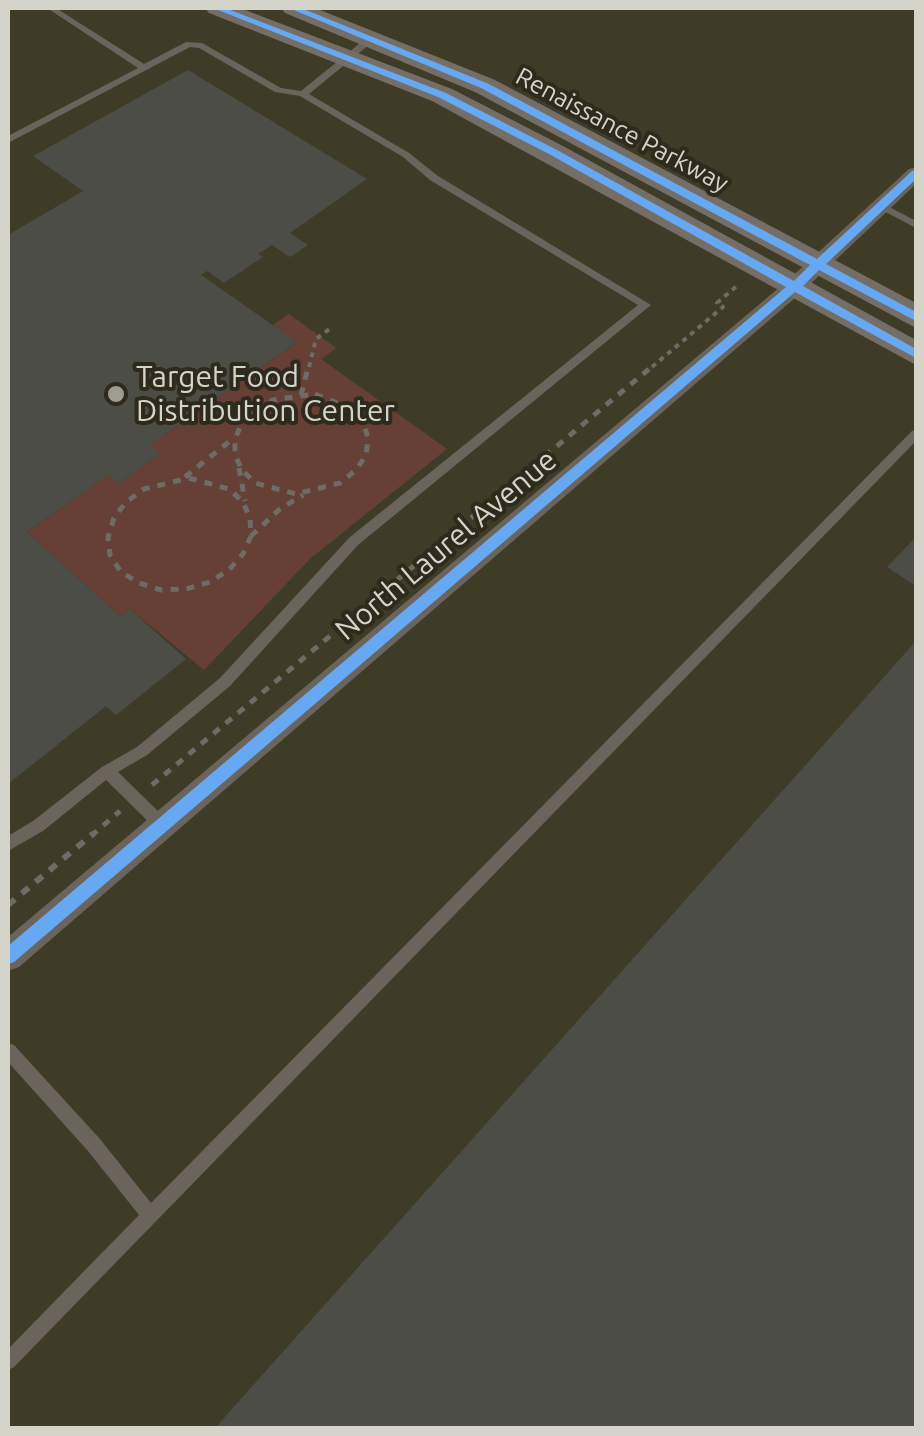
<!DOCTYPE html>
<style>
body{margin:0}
#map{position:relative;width:924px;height:1436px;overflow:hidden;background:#34322a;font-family:Ubuntu,sans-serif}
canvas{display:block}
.frame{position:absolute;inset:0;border:10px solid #d5d4ca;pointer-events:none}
</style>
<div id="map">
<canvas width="924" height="1436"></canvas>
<div class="frame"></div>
</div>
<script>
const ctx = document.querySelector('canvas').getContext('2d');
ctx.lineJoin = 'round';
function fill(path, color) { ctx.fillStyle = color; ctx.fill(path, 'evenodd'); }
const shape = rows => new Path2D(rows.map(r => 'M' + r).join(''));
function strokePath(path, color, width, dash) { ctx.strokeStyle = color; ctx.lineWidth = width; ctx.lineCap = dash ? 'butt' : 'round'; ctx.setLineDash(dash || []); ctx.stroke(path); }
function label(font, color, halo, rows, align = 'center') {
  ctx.font = font + ' Ubuntu,sans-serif'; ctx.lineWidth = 8; ctx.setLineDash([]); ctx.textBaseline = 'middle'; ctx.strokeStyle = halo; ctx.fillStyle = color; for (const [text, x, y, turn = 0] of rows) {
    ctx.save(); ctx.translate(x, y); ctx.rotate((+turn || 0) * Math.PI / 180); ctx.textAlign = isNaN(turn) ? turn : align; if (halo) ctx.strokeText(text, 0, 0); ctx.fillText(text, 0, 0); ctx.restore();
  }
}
fill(shape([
 [8,8,916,8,916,1428,8,1428]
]), '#3e3c27');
fill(shape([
 [289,314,336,348,321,359,447,449,311,558,204,670,130,609,120,616,27,532,108,475,119,483,160,454,150,445,296,343,273,325]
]), '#664034');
fill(shape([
 [188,70,367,179,290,233,308,245,290,257,272,245,258,254,263,257,224,283,207,271,201,275,297,342,150,445,161,453,118,484,108,475,27,532,120,616,130,609,186,659,116,715,106,706,8,784,8,235,83,191,33,156],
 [916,537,916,586,887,567],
 [916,641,916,1428,215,1428]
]), '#4c4d46');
strokePath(shape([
 [309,367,316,339,331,328],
 [652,367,723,307,717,303,738,285]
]), '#6f6b65', 4, [5, 5]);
strokePath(shape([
 [315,394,352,409,363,422,368,438,366,455,356,470,340,483,296,494,255,483,242,470,235,455,235,439,242,423,273,400,315,394],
 [301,395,309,364],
 [239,468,245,501],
 [185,477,235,437],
 [189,478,229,489,243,502,250,518,251,536,243,554,229,570,210,582,186,589,161,590,139,583,121,572,110,555,108,537,114,518,126,502,144,489,189,478],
 [251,536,280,509,303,495],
 [152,785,655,364],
 [91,836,120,811]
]), '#6f6b65', 5, [8, 8]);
strokePath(shape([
 [8,905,94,833]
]), '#6f6b65', 6, [9, 9]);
fill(shape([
 [47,8,56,8,144,64,186,42,202,43,281,88,301,91,370,35,376,35,376,39,309,94,409,153,438,176,651,305,358,545,230,686,147,755,118,772,166,819,168,824,166,829,161,831,156,829,106,780,43,831,8,851,8,836,33,821,102,767,137,747,220,678,350,537,638,305,430,180,403,157,300,96,275,92,199,48,190,47,8,143,8,136,138,68,47,8],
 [880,202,916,221,916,228,876,207,875,205,880,202],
 [916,430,916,441,14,1367,8,1370,8,1349,139,1215,88,1151,8,1062,8,1043,14,1045,100,1139,151,1203,912,431,916,430]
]), '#6a645d');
fill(shape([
 [916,167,916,184,803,291,19,967,8,971,8,937,787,281,909,169,916,167]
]), '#6a645d');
fill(shape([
 [205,8,240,8,452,89,563,146,916,340,916,365,432,101,209,13,205,8],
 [281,8,315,8,495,80,916,303,916,328,475,92,285,13,281,8]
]), '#756e66');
fill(shape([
 [213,8,225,8,446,93,557,150,794,281,810,265,481,88,289,8,301,8,489,84,817,259,912,171,916,170,916,179,826,264,916,312,916,321,819,270,803,286,916,349,916,358,795,292,14,962,8,964,8,946,786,287,549,154,438,97,213,8]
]), '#66a8f1');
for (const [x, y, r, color] of [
 [116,394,10,"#9d9b92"]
]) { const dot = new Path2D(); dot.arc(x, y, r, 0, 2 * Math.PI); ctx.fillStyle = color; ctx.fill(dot); strokePath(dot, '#2e2b1c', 4); }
label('25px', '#d5d4ca', '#2e2b1c', [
 ["Renaissance Parkway",622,130,28]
]);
label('30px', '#d5d4ca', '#2e2b1c', [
 ["Target Food",136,377],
 ["Distribution Center",136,411]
], 'left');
label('30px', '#d5d4ca', '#2e2b1c', [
 ["North Laurel Avenue",446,545,-40]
]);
</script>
